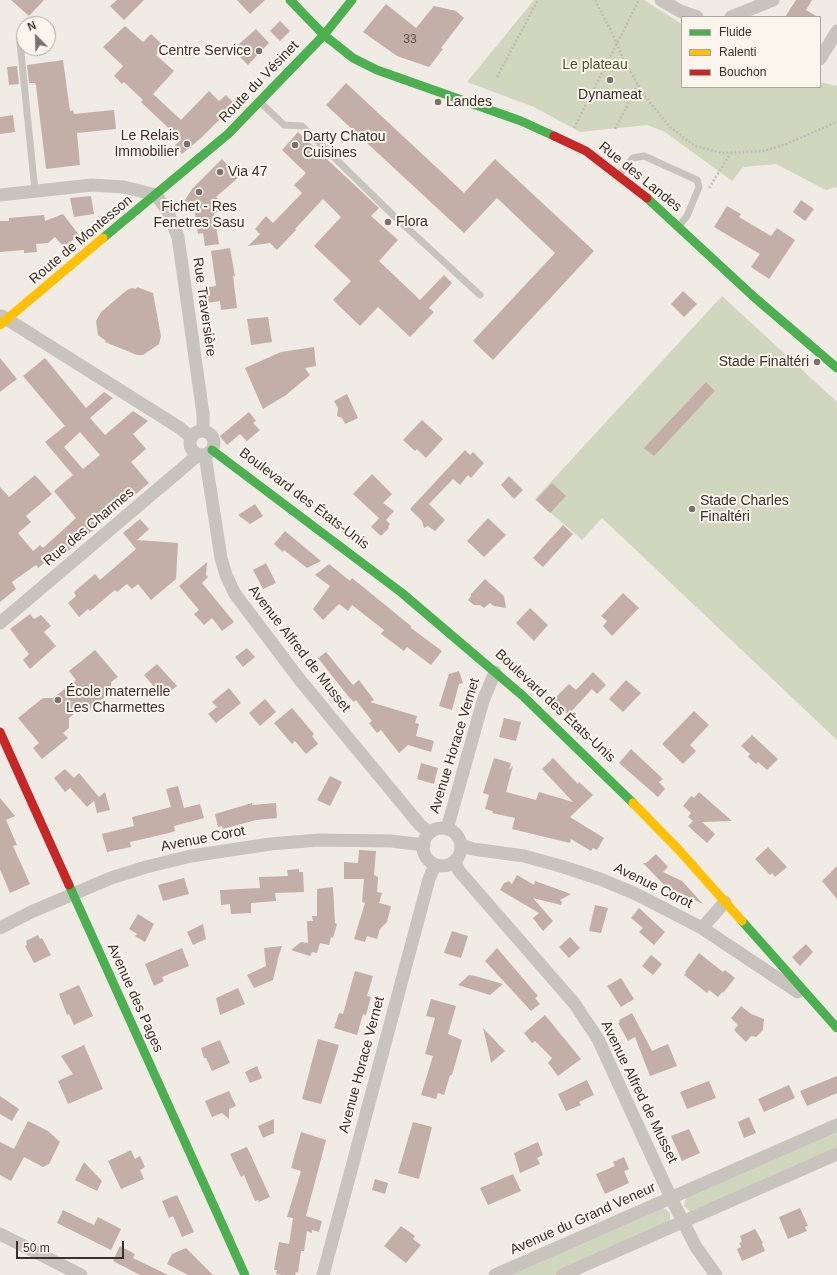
<!DOCTYPE html>
<meta charset="utf-8">
<style>
body{margin:0}
#map{position:relative;width:837px;height:1275px;overflow:hidden;background:#f0ebe5;font-family:Arial,sans-serif}
canvas{display:block}
.legend{position:absolute;left:681px;top:16px;width:140px;height:72px;box-sizing:border-box;background:#fbf5ee;border:1px solid #aea6a0;margin:0;padding:5px 7px;list-style:none;font-size:12px;color:#3b302b}
.legend li{display:flex;align-items:center;gap:8px;height:20px}
.legend b{width:20px;border:1px solid #aea6a0}
.north{position:absolute;left:16px;top:16px;width:40px;height:40px;box-sizing:border-box;background:#fbf5ee;border:1px solid #aea6a0;border-radius:50%;rotate:337deg;font-size:11px;font-weight:700;line-height:16px;text-align:center;color:#3b302b}
.north::after{content:'';display:block;margin:auto;width:14px;height:18px;background:#7a716c;clip-path:polygon(50% 0,100% 100%,50% 72%,0 100%)}
.scale{position:absolute;left:16px;top:1241px;width:108px;height:18px;box-sizing:border-box;border:2px solid #3b302b;border-top:0;padding-left:5px;font-size:12px;line-height:14px;white-space:nowrap;color:#3b302b;-webkit-text-stroke:3px #fbf5ee;paint-order:stroke}
</style>
<div id="map">
<canvas width="837" height="1275"></canvas>
<ul class="legend">
<li><b style="height:5px;background:#4caf50"></b>Fluide</li>
<li><b style="height:5px;background:#ffc107"></b>Ralenti</li>
<li><b style="height:5px;background:#c62828"></b>Bouchon</li>
</ul>
<div class="north">N</div>
<div class="scale">50 m</div>
</div>
<script>
const ctx = document.querySelector('canvas').getContext('2d');
ctx.lineJoin = 'round';
function fill(path, color) { ctx.fillStyle = color; ctx.fill(path, 'evenodd'); }
const shape = rows => new Path2D(rows.map(r => 'M' + r).join(''));
function strokePath(path, color, width, dash) { ctx.strokeStyle = color; ctx.lineWidth = width; ctx.lineCap = dash ? 'butt' : 'round'; ctx.setLineDash(dash || []); ctx.stroke(path); }
function label(font, color, halo, rows, align = 'center') {
  ctx.font = font + ' Arial,sans-serif'; ctx.lineWidth = 4; ctx.setLineDash([]); ctx.textBaseline = 'middle'; ctx.strokeStyle = halo; ctx.fillStyle = color; for (const [text, x, y, turn = 0] of rows) {
    ctx.save(); ctx.translate(x, y); ctx.rotate((+turn || 0) * Math.PI / 180); ctx.textAlign = isNaN(turn) ? turn : align; if (halo) ctx.strokeText(text, 0, 0); ctx.fillText(text, 0, 0); ctx.restore();
  }
}
fill(shape([
 [534,0,644,0,682,24,682,87,820,87,820,82,837,86,837,187,826,190,776,164,743,167,732,181,665,132,647,125,580,132,534,107,467,82],
 [722,296,837,402,837,740,602,518,582,540,535,499],
 [837,1130,837,1150,691,1212,684,1206,686,1197],
 [660,1208,664,1208,670,1213,670,1221,668,1224,553,1275,508,1275]
]), '#d1d6bf');
fill(shape([
 [11,0,44,0,29,16],
 [117,0,144,0,124,20,110,6],
 [237,0,265,0,250,14],
 [796,0,812,0,806,10,818,17,785,17],
 [386,4,416,28,434,6,456,11,464,18,441,48,443,49,429,67,397,56,363,32],
 [280,21,290,31,280,41,270,31],
 [125,26,143,42,151,34,164,46,156,55,174,71,153,94,181,120,209,91,219,101,226,95,235,104,201,138,182,154,175,145,181,140,141,102,143,100,124,82,122,84,114,76,123,66,103,47],
 [256,29,269,43,248,65,236,53,241,48,238,45],
 [63,60,70,111,73,110,74,114,114,110,116,129,77,133,80,165,46,169,36,86,35,83,29,83,27,65],
 [17,66,19,84,9,85,7,67],
 [346,83,464,193,495,159,594,251,493,360,473,341,555,253,497,198,464,233,326,105],
 [13,115,15,132,0,134,0,117],
 [298,132,379,208,371,216,398,240,379,261,420,300,444,275,452,283,429,308,434,312,410,337,378,307,360,326,333,300,351,281,314,246,341,217,323,199,295,229,296,230,277,250,270,243,248,246,260,234,255,229,266,216,273,223,302,193,294,185,306,173,282,150],
 [222,159,239,177,216,197,227,208,214,213,219,244,205,246,203,233,198,234,193,202,178,211,192,189],
 [91,196,94,214,74,217,70,198],
 [801,200,814,209,805,221,793,212],
 [727,206,741,214,739,217,771,236,777,228,795,240,769,279,751,267,760,254,714,227],
 [63,214,79,235,64,247,55,237,48,243,36,244,37,252,24,253,24,250,0,252,0,221,9,221,9,218,44,215,45,221],
 [230,248,235,276,233,276,237,308,221,310,220,301,199,304,197,289,216,286,211,251],
 [137,287,153,293,161,336,159,344,143,355,137,355,105,342,106,341,98,335,96,321,101,312,127,290,132,288,136,289],
 [683,291,697,304,684,317,671,304],
 [268,317,272,342,251,345,247,319],
 [314,347,316,366,305,368,310,375,286,395,263,409,245,368,281,352],
 [0,358,17,379,0,392],
 [45,358,86,408,104,392,113,398,90,418,105,435,133,411,148,421,133,434,146,449,131,462,149,483,61,557,57,552,38,568,36,565,12,582,16,589,0,602,0,487,9,497,35,475,52,494,26,516,31,522,18,533,33,551,40,545,43,548,76,518,54,491,73,475,45,442,65,426,23,376],
 [80,432,100,455,83,469,64,447],
 [706,382,715,391,654,456,644,448],
 [347,394,358,418,345,424,342,418,337,416,338,408,334,401],
 [249,412,256,421,253,423,260,430,247,441,240,434,227,445,220,436],
 [422,420,443,439,426,458,417,449,415,451,403,440],
 [465,450,470,455,473,452,484,463,471,478,468,475,460,485,453,479,429,504,445,520,435,531,428,526,424,528,422,521,410,509],
 [372,474,392,494,383,503,394,511,386,520,390,524,388,527,389,528,381,536,371,527,379,518,353,494],
 [509,476,523,490,514,499,501,485],
 [552,483,566,496,550,513,536,500],
 [255,504,263,516,250,524,238,515],
 [488,518,506,535,484,557,467,541],
 [140,519,149,529,137,540,178,543,176,579,151,600,138,584,132,589,127,584,117,592,115,590,90,611,88,609,79,617,68,603,76,596,74,592,95,574,100,580,136,549,123,533],
 [563,525,573,534,543,567,533,558],
 [285,531,321,561,307,568,284,550,283,552,274,544],
 [207,562,206,575,208,577,202,583,234,622,222,631,212,618,204,625,194,614,199,610,179,586],
 [266,563,276,583,263,589,253,570],
 [329,564,350,581,352,578,411,626,411,628,442,651,431,665,407,647,404,651,381,634,384,630,352,605,348,611,339,604,323,620,313,609,330,586,315,575],
 [485,579,504,596,506,608,494,606,490,603,484,608,480,605,474,605,468,600,471,596,471,594],
 [623,593,639,608,612,636,603,626,607,621,601,616],
 [530,608,548,625,534,641,516,623],
 [30,614,34,619,41,615,51,626,44,632,56,646,30,669,23,660,29,654,10,629],
 [247,648,255,657,243,667,235,657],
 [95,650,118,677,111,682,111,692,86,712,82,707,69,718,69,728,63,733,68,738,42,759,33,748,39,743,18,718,43,698,53,698,76,680,69,671],
 [326,652,353,685,359,680,374,700,370,702,417,716,415,723,419,724,416,736,434,741,431,752,408,745,399,753,381,730,377,733,369,723,372,721,356,700,354,702,348,696,318,658],
 [157,664,177,686,163,697,144,675],
 [459,671,463,683,459,684,452,710,439,706,449,674],
 [593,672,606,685,597,694,592,689,568,715,552,701,569,684,576,690],
 [626,680,641,693,623,712,609,699],
 [229,688,241,703,216,723,208,714,217,707,212,702],
 [265,699,276,712,260,726,249,713],
 [292,708,314,734,312,736,318,744,306,754,295,741,292,744,274,723],
 [694,711,709,725,690,745,696,751,683,764,662,744],
 [504,718,521,722,516,741,499,737],
 [752,735,778,759,767,770,758,762,756,764,748,757,750,754,741,746],
 [631,749,663,779,659,782,665,789,658,797,619,763],
 [494,758,511,763,509,770,513,766,506,792,536,800,539,792,573,802,542,769,553,758,578,784,579,782,593,795,570,817,604,838,597,850,593,848,591,851,571,839,570,843,512,829,515,818,492,813,493,811,485,809,489,795,483,793],
 [421,763,438,768,434,784,417,779],
 [65,769,74,778,79,773,99,797,105,792,110,810,97,813,94,801,87,807,70,788,65,792,54,778],
 [330,776,342,782,330,806,317,800],
 [178,786,184,808,200,804,204,818,174,826,175,831,169,833,130,842,131,847,107,852,102,834,134,826,132,817,171,807,166,789],
 [699,792,732,821,702,822,715,834,707,843,688,826,693,821,688,817,691,813,683,806,691,796,694,798],
 [0,798,15,816,6,820,17,845,13,846,30,884,10,893,0,869],
 [252,803,252,805,276,803,277,818,256,820,223,829,222,826,218,827,215,814],
 [768,847,787,867,775,877,772,873,770,875,755,859],
 [359,850,376,851,374,875,378,877,377,892,382,893,379,903,391,906,387,922,380,929,377,939,367,936,365,942,354,939,365,903,362,902,364,879,344,879,344,862,358,863],
 [656,854,668,867,663,872,682,881,703,904,665,886,643,863,646,863],
 [837,866,837,899,822,881],
 [299,869,299,872,303,872,304,892,275,893,276,901,251,903,251,913,231,914,230,904,221,905,220,890,260,888,259,877,288,876,287,870],
 [517,875,534,885,535,881,571,894,560,900,562,902,561,905,533,898,553,921,543,931,533,918,539,913,500,890,504,883,509,881,512,884],
 [184,878,189,894,163,901,158,885],
 [333,887,335,923,337,924,333,938,331,937,329,945,320,943,317,953,312,952,310,956,291,950,301,942,308,943,307,921,313,921,312,916,317,916,317,889],
 [595,905,608,908,601,933,589,931],
 [639,908,665,932,654,945,639,932,643,928,631,918],
 [138,914,154,924,145,942,135,936,137,934,129,929],
 [203,924,206,939,193,945,187,932],
 [452,931,468,936,461,958,444,953],
 [38,935,40,939,42,938,51,955,34,963,25,946,27,945,26,941],
 [570,937,580,948,569,958,559,947],
 [806,944,813,952,800,966,792,957],
 [282,946,277,961,278,960,273,980,254,988,247,975,266,966,264,948],
 [182,948,189,966,162,977,164,981,154,986,145,964],
 [497,948,538,996,535,998,540,1004,531,1011,485,961],
 [699,953,723,972,725,970,735,978,723,993,722,992,718,997,709,990,707,993,684,975,686,973,685,972],
 [651,955,662,964,653,975,642,966],
 [355,971,373,976,367,996,371,997,366,1015,363,1014,357,1035,334,1028,339,1013,343,1014],
 [469,975,475,976,503,984,490,995,458,985],
 [621,978,634,999,621,1007,607,986],
 [79,985,93,1016,74,1025,69,1014,67,1015,59,994],
 [238,988,245,1004,220,1015,216,998],
 [431,999,456,1006,448,1034,462,1040,452,1075,450,1075,444,1095,438,1093,436,1099,421,1095,433,1056,425,1054,435,1018,426,1016],
 [741,1006,751,1014,764,1019,763,1030,756,1037,751,1036,746,1042,734,1030,738,1025,731,1018],
 [632,1013,652,1051,668,1044,677,1066,650,1076,635,1037,628,1041,618,1023,620,1022,619,1020],
 [545,1015,581,1059,558,1076,548,1063,552,1058,535,1041,532,1043,524,1033],
 [483,1028,505,1051,491,1063,488,1049],
 [318,1039,339,1045,321,1104,302,1099],
 [220,1040,230,1063,212,1071,206,1058,204,1058,201,1048],
 [84,1045,103,1089,68,1104,58,1081,73,1074,61,1056],
 [257,1066,262,1078,250,1083,245,1072],
 [837,1076,837,1093,807,1106,800,1091],
 [587,1080,594,1095,579,1102,581,1105,566,1111,558,1094],
 [709,1081,716,1098,687,1109,680,1092],
 [789,1085,795,1098,764,1112,758,1099],
 [229,1091,236,1106,229,1109,229,1119,222,1113,212,1117,205,1101],
 [0,1096,19,1109,12,1121,0,1114],
 [749,1117,756,1133,744,1138,738,1122],
 [274,1119,274,1133,263,1138,258,1126],
 [28,1121,48,1131,60,1142,49,1164,43,1167,24,1157,11,1181,0,1175,0,1142,14,1149],
 [413,1122,432,1127,419,1179,398,1173],
 [689,1129,700,1153,682,1161,671,1136],
 [301,1132,326,1140,306,1216,322,1221,319,1232,312,1230,312,1233,307,1231,304,1251,301,1251,298,1273,296,1272,295,1275,282,1275,276,1274,277,1270,274,1270,279,1242,289,1244,293,1218,287,1217,301,1171,291,1168],
 [538,1142,543,1155,537,1158,540,1164,520,1173,514,1153],
 [247,1147,270,1197,259,1202,258,1200,255,1201,244,1175,241,1177,230,1154],
 [131,1150,135,1159,140,1156,145,1167,140,1170,144,1179,121,1189,108,1161],
 [624,1157,629,1169,624,1171,629,1183,605,1194,596,1174,615,1166,613,1162],
 [84,1162,102,1181,97,1191,75,1180],
 [513,1174,521,1191,488,1205,480,1188],
 [375,1179,388,1183,385,1194,372,1190],
 [177,1195,194,1232,182,1237,173,1216,169,1218,162,1201],
 [800,1208,808,1226,805,1227,807,1231,788,1239,779,1217],
 [63,1210,94,1225,98,1217,121,1229,111,1250,57,1223],
 [401,1226,415,1236,413,1239,421,1245,406,1263,384,1246],
 [755,1229,763,1243,762,1244,765,1251,742,1261,737,1249,741,1247,739,1243,742,1242,740,1236],
 [120,1246,135,1254,133,1258,168,1275,140,1275,113,1261],
 [186,1248,213,1275,188,1275,167,1264,172,1254]
]), '#c3afa7');
strokePath(shape([
 [595,0,611,31,625,63,647,99,670,127,695,146,722,153,764,151,786,144,837,122],
 [497,77,538,0],
 [574,128,639,0],
 [615,129,638,85],
 [709,188,731,153]
]), '#c2bbb6', 2.5, [2, 2]);
strokePath(shape([
 [20,43,35,191],
 [260,102,284,125,302,126,393,215,480,295],
 [619,175,633,158,644,156,697,180,699,187,687,216,679,226]
]), '#c9c3be', 7);
strokePath(shape([
 [661,0,680,11,697,17],
 [731,17,773,0],
 [820,59,837,31],
 [0,195,92,185,124,187,156,195,167,210,178,237,203,414,203,430],
 [2,316,180,428,191,437],
 '190 443a12 12 0 1 1 24 0a12 12 0 1 1-24 0Z',
 [205,455,221,558,226,575,235,594,300,680,420,825,430,833],
 [0,623,198,455],
 '423 847a19 19 0 1 1 38 0a19 19 0 1 1-38 0Z',
 [447,829,483,701,495,672],
 [461,845,473,849,524,856,564,867,600,879,636,894,702,928,798,992],
 [455,862,459,871,574,1003,598,1039,671,1198,696,1247,716,1275],
 [0,928,31,912,111,878,146,867,191,856,270,844,319,840,391,841,424,845],
 [702,928,725,902],
 [0,1234,81,1275],
 [323,1275,429,879,435,865],
 [495,1275,837,1125],
 [562,1275,837,1154]
]), '#c9c3be', 13);
strokePath(shape([
 [290,0,324,35,353,58,377,70,521,121,554,136],
 [647,198,754,297,837,368],
 [103,238,228,134,324,35,352,0],
 [212,450,402,593,523,696,633,803],
 [69,885,245,1275],
 [742,921,837,1028]
]), '#4caf50', 9);
strokePath(shape([
 [0,325,103,238],
 [633,803,678,849,742,921]
]), '#ffc107', 9);
strokePath(shape([
 [554,136,586,151,647,198],
 [0,732,69,885]
]), '#c62828', 9);
for (const [x, y, r, color] of [
 [259,51,4,"#7a716c"],
 [610,80,4,"#7a716c"],
 [438,102,4,"#7a716c"],
 [187,144,4,"#7a716c"],
 [295,145,4,"#7a716c"],
 [220,172,4,"#7a716c"],
 [199,192,4,"#7a716c"],
 [388,222,4,"#7a716c"],
 [817,362,4,"#7a716c"],
 [692,509,4,"#7a716c"],
 [58,700,4,"#7a716c"]
]) { const dot = new Path2D(); dot.arc(x, y, r, 0, 2 * Math.PI); ctx.fillStyle = color; ctx.fill(dot); strokePath(dot, '#fbf5ee', 1.5); }
label('12px', '#5d504a', null, [
 ["33",410,40]
]);
label('14px', '#3b302b', '#fbf5ee', [
 ["Centre Service",251,51,"right"],
 ["Dynameat",610,95,"center"],
 ["Landes",446,102],
 ["Le Relais",179,136,"right"],
 ["Immobilier",179,152,"right"],
 ["Darty Chatou",303,137],
 ["Cuisines",303,153],
 ["Via 47",228,172],
 ["Fichet - Res",199,207,"center"],
 ["Fenetres Sasu",199,223,"center"],
 ["Flora",396,222],
 ["Stade Finaltéri",809,362,"right"],
 ["Stade Charles",700,501],
 ["Finaltéri",700,517],
 ["École maternelle",66,692],
 ["Les Charmettes",66,708]
], 'left');
label('14px', '#4a5a2e', '#fbf5ee', [
 ["Le plateau",595,65]
]);
label('14px', '#3b302b', '#fbf5ee', [
 ["Route du Vésinet",259,82,-46],
 ["Rue des Landes",640,177,39],
 ["Route de Montesson",81,240,-40],
 ["Rue Traversière",204,307,82],
 ["Boulevard des États-Unis",304,499,37],
 ["Rue des Charmes",89,527,-40],
 ["Avenue Alfred de Musset",299,649,52],
 ["Boulevard des États-Unis",555,706,43],
 ["Avenue Horace Vernet",455,746,-73],
 ["Avenue Corot",203,839,-11],
 ["Avenue Corot",653,886,26],
 ["Avenue des Pages",135,998,66],
 ["Avenue Horace Vernet",362,1065,-75],
 ["Avenue Alfred de Musset",639,1092,64],
 ["Avenue du Grand Veneur",583,1219,-24]
]);
</script>
